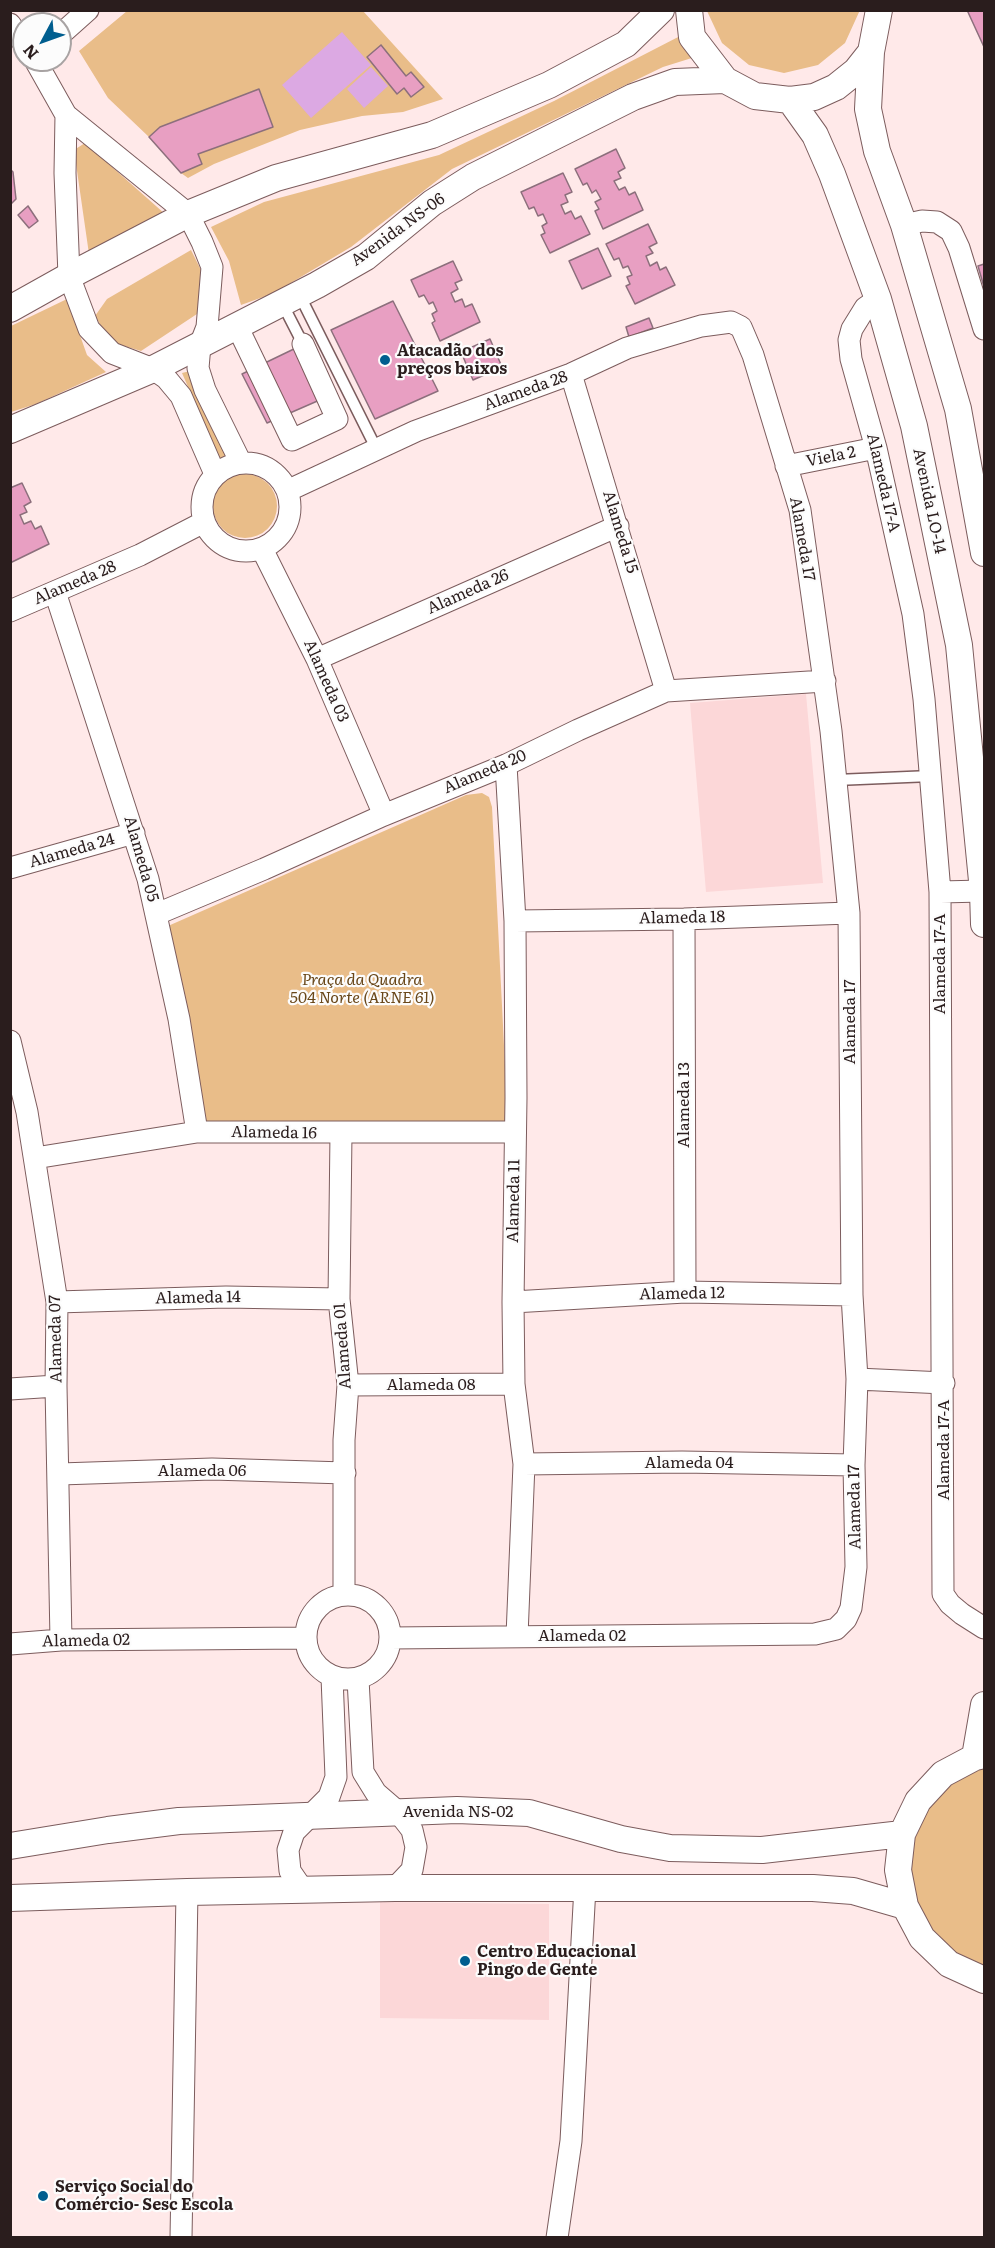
<!DOCTYPE html>
<meta charset="utf-8">
<style>
body{margin:0}
#map{position:relative;width:995px;height:2248px;overflow:hidden;background:#ffe9e9;font-family:Literata,serif}
canvas{display:block}
.frame{position:absolute;inset:0;border:12px solid #2a1d1d;pointer-events:none}
.north{position:absolute;left:12px;top:12px;width:60px;height:60px;box-sizing:border-box;background:#fcfcfc;border:2px solid #a8a3a3;border-radius:50%;rotate:229deg;font-size:16px;font-weight:700;line-height:24px;text-align:center;color:#2a1d1d}
.north::after{content:'';display:block;margin:auto;width:21px;height:27px;background:#005e8f;clip-path:polygon(50% 0,100% 100%,50% 72%,0 100%)}
</style>
<div id="map">
<canvas width="995" height="2248"></canvas>
<div class="frame"></div>
<div class="north">N</div>
</div>
<script>
const ctx = document.querySelector('canvas').getContext('2d');
ctx.lineJoin = 'round';
function fill(path, color) { ctx.fillStyle = color; ctx.fill(path, 'evenodd'); }
const shape = rows => new Path2D(rows.map(r => 'M' + r).join(''));
function strokePath(path, color, width, dash) { ctx.strokeStyle = color; ctx.lineWidth = width; ctx.lineCap = dash ? 'butt' : 'round'; ctx.setLineDash(dash || []); ctx.stroke(path); }
function label(font, color, halo, rows, align = 'center') {
  ctx.font = font + ' Literata,serif'; ctx.lineWidth = 4.5; ctx.setLineDash([]); ctx.textBaseline = 'middle'; ctx.strokeStyle = halo; ctx.fillStyle = color; for (const [text, x, y, turn = 0] of rows) {
    ctx.save(); ctx.translate(x, y); ctx.rotate((+turn || 0) * Math.PI / 180); ctx.textAlign = isNaN(turn) ? turn : align; if (halo) ctx.strokeText(text, 0, 0); ctx.fillText(text, 0, 0); ctx.restore();
  }
}
fill(shape([
 [806,694,823,883,706,892,690,703],
 [380,1902,549,1904,549,2020,380,2018]
]), '#fcd7d8');
fill(shape([
 [860,10,845,43,818,65,784,73,749,65,722,43,707,11],
 [127,11,363,11,443,99,403,112,362,116,300,130,214,164,188,178,181,173,149,137,108,98,79,51],
 [682,35,695,57,663,67,452,169,351,247,274,293,241,305,229,261,211,227,264,202,439,155,554,101],
 [85,143,165,214,89,254,74,150],
 [191,250,203,274,200,312,141,351,111,342,95,316,107,299],
 [67,299,87,355,106,372,36,404,11,412,11,326],
 [190,371,232,458,221,463,182,373],
 '213 506a32 32 0 1 1 64 0a32 32 0 1 1-64 0Z',
 [482,793,489,797,492,807,508,1125,205,1127,168,926,466,795],
 [984,1766,984,1968,974,1966,939,1943,916,1908,908,1867,916,1826,939,1791,974,1768]
]), '#e9bd89');
fill(shape([
 [342,32,371,65,311,118,282,85],
 [371,67,388,86,364,108,347,89]
]), '#dca9e3');
const building = shape([
 [967,10,984,10,984,47,967,10],
 [381,45,406,76,411,72,424,87,411,97,404,88,397,94,367,57,381,45],
 [259,89,273,127,198,154,202,164,181,173,149,137,160,127,259,89],
 [616,149,625,168,618,172,621,178,614,181,619,190,625,187,629,195,635,192,643,210,603,229,595,211,599,209,595,202,601,199,596,190,592,193,587,183,583,185,575,169,616,149],
 [10,169,13,172,16,199,10,205,10,169],
 [563,173,572,192,565,195,568,202,561,205,565,214,571,211,575,219,581,216,590,234,550,253,541,235,545,233,542,226,547,223,543,214,538,216,534,207,529,209,521,192,563,173],
 [28,206,38,221,29,228,18,215,28,206],
 [648,224,657,243,649,247,653,253,646,256,650,266,657,262,660,270,666,267,675,285,635,304,626,286,630,284,627,277,632,275,628,266,623,268,619,258,614,260,606,244,648,224],
 [598,248,611,276,582,289,569,261,598,248],
 [453,261,462,280,455,283,458,289,451,293,455,302,462,299,465,307,472,304,480,322,440,341,432,323,435,321,432,314,437,311,433,302,429,304,424,295,419,297,411,280,453,261],
 [984,264,984,287,978,266,984,264],
 [393,301,438,391,375,419,331,330,393,301],
 [649,318,653,328,629,337,626,327,649,318],
 [490,339,502,367,473,380,461,352,490,339],
 [298,347,322,399,267,423,242,374,298,347],
 [22,483,31,502,24,506,27,512,20,515,24,524,31,521,35,529,41,526,49,544,10,563,10,488,22,483]
]);
fill(building, '#e89fc2');
strokePath(building, '#8c6f7c', 1.5);
const service = shape([
 [299,294,377,450],
 [282,303,303,344],
 [836,780,931,776]
]);
const minor = shape([
 [10,24,24,44],
 [60,35,88,10],
 [35,60,66,115,188,214,202,242,212,267,207,327,200,345,198,368,205,390,241,463],
 [66,115,65,173,69,276,89,329,112,353,153,369,166,378,181,396,215,474],
 [904,225,922,221,937,222,951,231,959,248,984,329],
 [878,299,865,308,852,329,849,340,851,359,876,448,913,614,924,699,940,892,943,1594,950,1604,962,1614,984,1628],
 [237,326,292,440,337,419,303,344],
 [571,374,666,691],
 '202 507a44 44 0 1 1 88 0a44 44 0 1 1-88 0Z',
 [786,466,876,448],
 [287,491,416,431,571,374,627,348,701,326,731,322,741,327,753,355,800,510,831,731,849,913,852,1295,857,1379,854,1465,856,1567,851,1608,846,1619,836,1629,815,1634,390,1638],
 [262,549,317,659,384,815],
 [55,592,148,879,179,1019,197,1132],
 [10,611,140,555,204,522],
 [317,659,618,526],
 [506,765,515,921,516,1098,513,1302,514,1384,524,1464,517,1636],
 [10,868,134,833],
 [940,892,983,891],
 [157,914,264,869,384,815,506,765,578,730,666,691,825,681],
 [684,919,685,1292],
 [515,921,684,919,849,913],
 [10,1041,27,1112,57,1302,56,1386,61,1640],
 [341,1133,339,1299,348,1385,344,1440,344,1595],
 [35,1158,197,1132,515,1132],
 [57,1302,226,1297,339,1299],
 [513,1302,685,1292,852,1295],
 [857,1379,944,1383],
 [348,1385,514,1384],
 [10,1389,56,1386],
 [524,1464,682,1462,854,1465],
 [60,1474,212,1469,345,1473],
 '306 1637a42 42 0 1 1 84 0a42 42 0 1 1-84 0Z',
 [10,1644,61,1640,305,1638],
 [358,1679,363,1772,376,1793,398,1812,412,1830,416,1847,412,1870,395,1888],
 [303,1890,290,1871,288,1850,294,1832,329,1797,336,1777,332,1677],
 [181,2238,187,1892],
 [557,2238,571,2141,585,1887]
]);
const tertiary = shape([
 [689,10,692,37,725,80,755,96,790,100,814,97,836,87,856,71,871,52],
 [879,10,871,52,868,109,877,151,904,225,958,409,984,553],
 [790,100,815,135,832,174,878,299,914,426,959,645,983,891,984,924],
 [10,309,69,276,188,214,276,178,432,135,549,85,626,44,661,10],
 [10,430,153,369,317,285,366,257,432,203,473,177,633,97,675,82,725,80],
 [984,1755,975,1757,943,1774,918,1801,902,1834,898,1870,905,1906,922,1938,949,1964,984,1980],
 [975,1757,984,1705],
 [10,1846,108,1830,179,1821,457,1810,529,1813,621,1839,670,1848,762,1850,902,1834],
 [10,1898,187,1892,395,1888,813,1888,853,1891,905,1906]
]);
strokePath(service, '#7c5c5d', 13);
strokePath(minor, '#7c5c5d', 23);
strokePath(tertiary, '#7c5c5d', 28);
strokePath(service, '#fff', 10);
strokePath(minor, '#fff', 21);
strokePath(tertiary, '#fff', 26);
for (const [x, y, r, color] of [
 [385,360,6,"#005e8f"],
 [465,1961,6,"#005e8f"],
 [43,2196,6,"#005e8f"]
]) { const dot = new Path2D(); dot.arc(x, y, r, 0, 2 * Math.PI); ctx.fillStyle = color; ctx.fill(dot); strokePath(dot, '#fcfcfc', 2); }
label('16px', '#2a1d1d', '#fcfcfc', [
 ["Avenida NS-06",398,230,-36],
 ["Alameda 28",526,391,-20],
 ["Viela 2",831,457,-11],
 ["Alameda 17-A",883,483,77],
 ["Avenida LO-14",929,501,78],
 ["Alameda 15",620,532,73],
 ["Alameda 17",802,539,80],
 ["Alameda 28",75,583,-23],
 ["Alameda 26",468,592,-24],
 ["Alameda 03",326,681,66],
 ["Alameda 20",485,772,-23],
 ["Alameda 24",72,851,-16],
 ["Alameda 05",141,859,74],
 ["Alameda 18",682,918,-1],
 ["Alameda 17-A",940,964,-90],
 ["Alameda 17",850,1022,-90],
 ["Alameda 13",684,1105,-90],
 ["Alameda 16",274,1133,1],
 ["Alameda 11",514,1201,-89],
 ["Alameda 12",682,1294,-1],
 ["Alameda 14",198,1298,-1],
 ["Alameda 07",56,1339,-91],
 ["Alameda 01",343,1346,-94],
 ["Alameda 08",431,1385],
 ["Alameda 17-A",944,1450,-90],
 ["Alameda 04",689,1463],
 ["Alameda 06",202,1471],
 ["Alameda 17",855,1507,-91],
 ["Alameda 02",582,1636],
 ["Alameda 02",86,1641,-1],
 ["Avenida NS-02",458,1812]
]);
label('bold 16px', '#2a1d1d', '#fcfcfc', [
 ["Atacadão dos",397,351],
 ["preços baixos",397,369],
 ["Centro Educacional",477,1952],
 ["Pingo de Gente",477,1970],
 ["Serviço Social do",55,2187],
 ["Comércio- Sesc Escola",55,2205]
], 'left');
label('italic 16px', '#694719', '#fcfcfc', [
 ["Praça da Quadra",362,980],
 ["504 Norte (ARNE 61)",362,998]
]);
</script>
